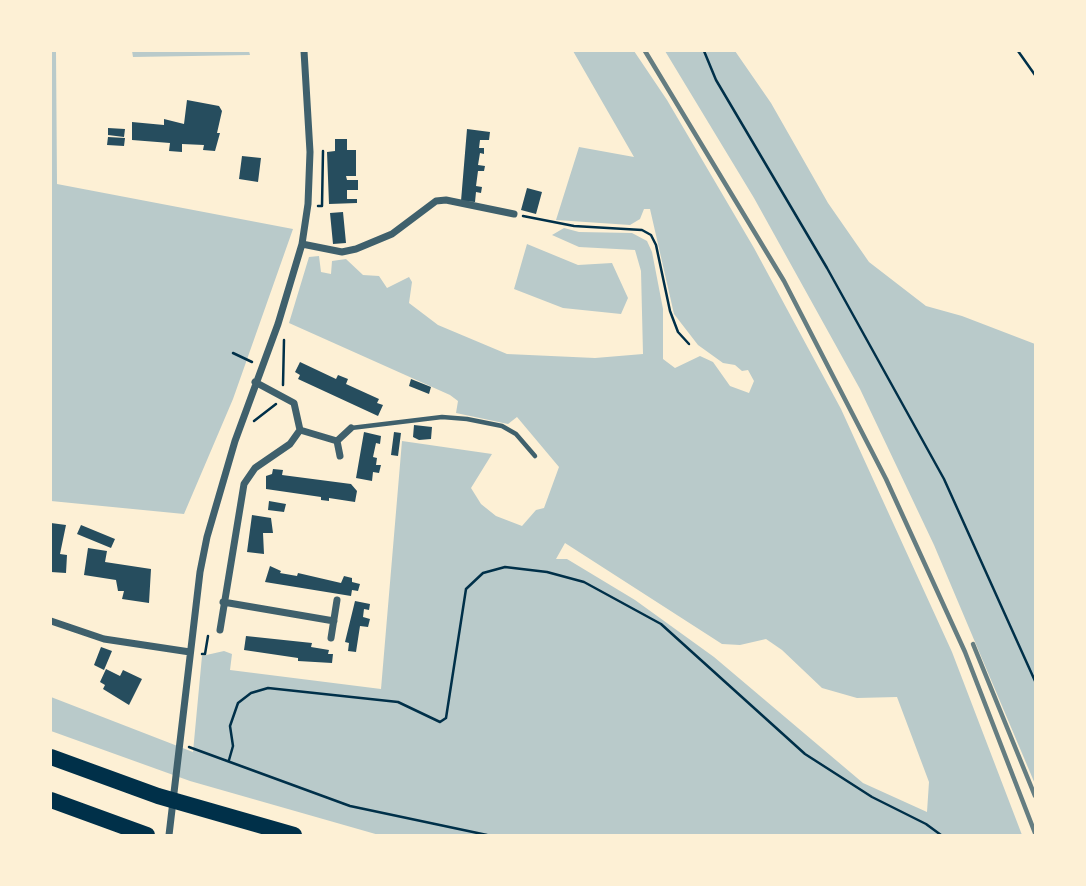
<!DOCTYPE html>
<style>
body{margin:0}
#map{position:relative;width:1086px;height:886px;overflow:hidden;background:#fdf0d5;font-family:Inter,sans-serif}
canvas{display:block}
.frame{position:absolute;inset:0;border:52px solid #fdf0d5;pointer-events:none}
</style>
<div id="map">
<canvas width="1086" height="886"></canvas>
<div class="frame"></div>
</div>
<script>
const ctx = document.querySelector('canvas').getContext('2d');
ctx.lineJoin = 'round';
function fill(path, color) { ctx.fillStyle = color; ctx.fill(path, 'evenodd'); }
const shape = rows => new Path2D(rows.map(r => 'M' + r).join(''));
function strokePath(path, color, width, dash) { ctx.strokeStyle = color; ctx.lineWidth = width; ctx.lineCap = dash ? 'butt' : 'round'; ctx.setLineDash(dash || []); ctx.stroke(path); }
fill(shape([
 [51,51,56,51,57,184,293,229,233,399,184,514,51,501],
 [132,51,249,51,250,55,133,57],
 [573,51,634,51,667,100,754,248,841,409,952,652,1022,835,379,835,190,781,51,731,51,697,193,752,202,656,224,651,232,654,230,670,381,689,402,441,492,454,471,488,481,504,496,516,522,526,536,510,544,508,559,467,517,417,508,424,456,413,458,401,450,395,289,323,309,257,319,256,321,272,331,274,332,261,346,259,363,275,379,276,387,288,409,277,412,282,409,303,438,325,507,354,595,358,643,354,641,271,635,250,579,247,552,235,564,228,579,232,632,233,647,241,652,252,663,309,663,359,675,368,700,356,713,362,730,386,749,393,754,381,748,370,742,371,735,365,723,363,698,345,674,314,650,209,644,209,640,219,630,225,556,220,579,147,634,157],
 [565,543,722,644,740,645,766,639,782,650,822,688,857,698,897,697,929,782,927,812,863,783,714,657,635,600,567,559,556,559],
 [665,51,735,51,771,103,828,203,869,262,926,306,962,316,1035,344,1035,784,934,545,860,389,754,198],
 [527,244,578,265,612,263,628,298,621,314,563,308,514,289]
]), '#b9caca');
fill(shape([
 [187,100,219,106,222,111,217,133,220,133,215,151,203,150,204,145,182,144,182,152,169,151,170,143,132,140,132,122,164,125,164,119,184,124],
 [108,128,125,129,124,137,108,135],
 [467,129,490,132,489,140,480,140,479,148,484,148,484,154,480,153,478,165,485,166,484,171,478,171,476,186,482,187,481,193,476,192,475,202,461,201],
 [108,137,125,138,124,146,107,145],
 [335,139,347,139,347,150,356,150,356,176,346,176,347,180,358,180,358,190,347,190,347,199,357,199,357,203,329,204,327,152,335,151],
 [242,156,261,158,258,182,239,179],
 [527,188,542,192,536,214,521,210],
 [343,212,346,243,333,244,330,213],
 [300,362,336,379,338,375,348,379,346,384,379,399,377,403,383,405,378,416,298,379,300,375,295,372],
 [411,379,431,387,429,394,409,386],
 [414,425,432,427,431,439,419,440,413,437],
 [364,432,381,436,380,444,376,443,373,457,377,458,376,465,381,465,379,473,373,472,372,481,356,478],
 [394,432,401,433,398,456,391,455],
 [273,469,283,470,282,475,351,484,357,491,355,502,329,498,329,501,321,500,321,497,266,489,266,476,272,474],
 [269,501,286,504,284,512,268,510],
 [252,515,271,518,273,533,263,533,264,554,247,552],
 [51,523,66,525,60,554,67,555,66,573,51,572],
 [81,525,115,539,111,548,77,534],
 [88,548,107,551,105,562,151,569,149,603,122,599,124,591,118,591,116,580,84,575],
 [270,566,281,571,280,573,297,576,298,573,341,583,344,576,352,578,352,582,360,584,358,591,352,590,351,596,265,582],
 [355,601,370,604,369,610,364,609,363,617,370,619,368,627,360,626,356,652,348,651,349,643,345,642],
 [246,636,312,643,311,647,329,650,328,654,333,654,332,663,298,661,298,658,244,650],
 [101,647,112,651,104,670,94,665],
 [106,669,120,676,123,670,142,679,129,705,103,689,105,685,100,682]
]), '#264d5e');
strokePath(shape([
 [704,51,716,80,827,268,944,479,1035,681],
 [1018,51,1035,75],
 [318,206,322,206,323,151],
 [523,216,574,226,642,230,651,235,656,245,670,311,678,332,689,344],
 [233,353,252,362],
 [283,385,284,340],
 [254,421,276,404],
 [202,654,205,654,208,636],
 [189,747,350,806,487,835],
 [229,760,233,746,230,726,238,703,251,693,268,688,398,702,440,722,446,718,466,589,483,573,505,567,547,572,584,582,661,624,805,754,872,797,926,824,941,835]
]), '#003049', 2.5);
strokePath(shape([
 [351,428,442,417,467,419,502,426,516,434,535,456]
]), '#3f606c', 4.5);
strokePath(shape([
 [302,244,342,252,356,249,392,234,436,201,446,200,514,214],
 [300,430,337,441],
 [340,456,337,441,351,428],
 [223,602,334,621],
 [51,621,104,639,190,652],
 [220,630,244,484,255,468,290,444,300,430,294,403,255,382],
 [331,638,337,600],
 [169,835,200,572,207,537,235,441,278,324,302,244,308,204,310,152,304,51]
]), '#3f606c', 7);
strokePath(shape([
 [51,757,158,796,294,835],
 [51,800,147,835]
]), '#003049', 16);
strokePath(shape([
 [645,51,784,281,886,479,965,652,1035,833],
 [973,644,1035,796]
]), '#657d81', 4.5);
</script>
